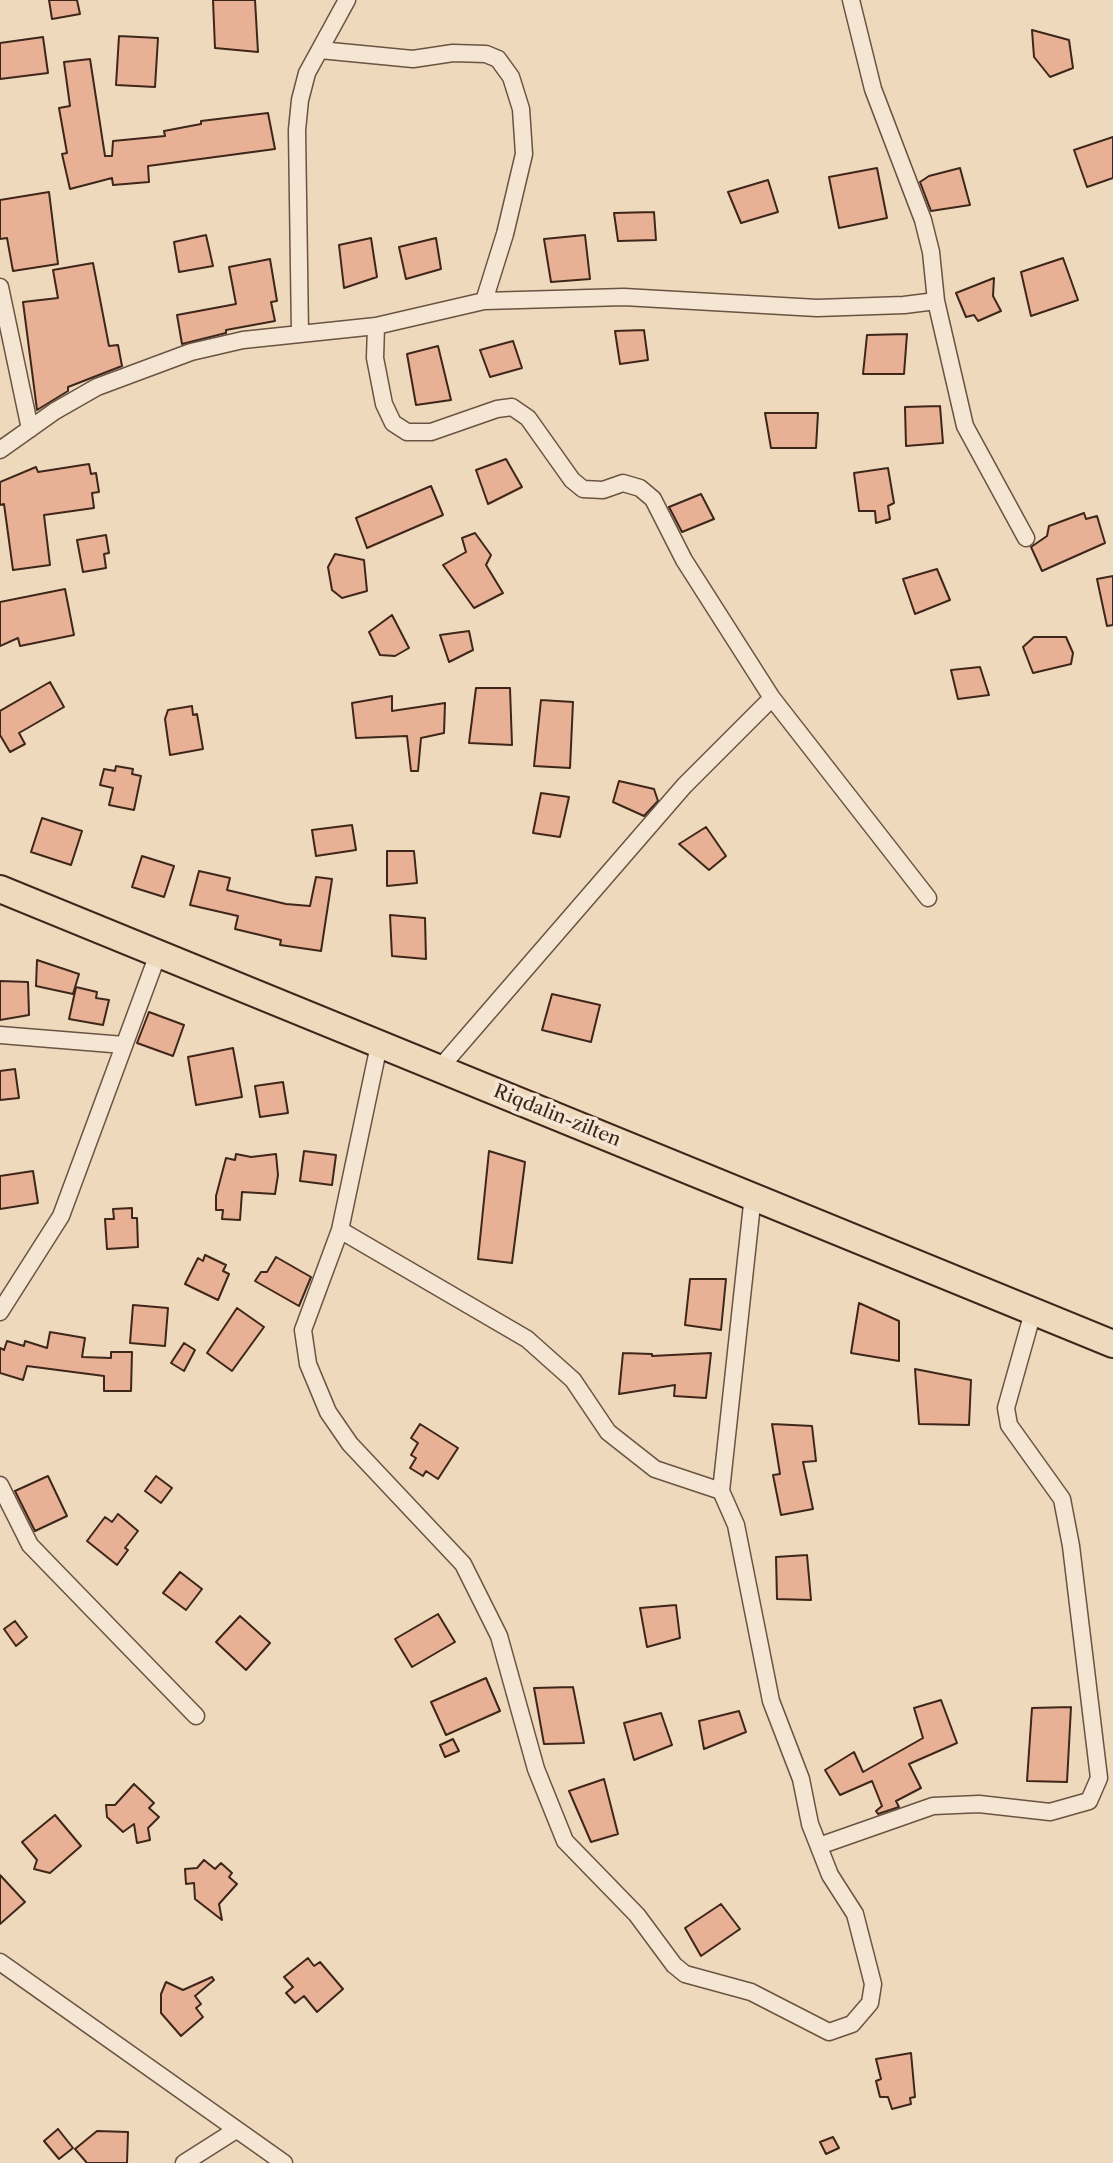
<!DOCTYPE html>
<style>
body{margin:0}
canvas{display:block;background:#efd9bc}
</style>
<canvas width="1113" height="2163"></canvas>
<script>
const ctx = document.querySelector('canvas').getContext('2d');
ctx.lineJoin = 'round';
function fill(path, color) { ctx.fillStyle = color; ctx.fill(path, 'evenodd'); }
const shape = rows => new Path2D(rows.map(r => 'M' + r).join(''));
function strokePath(path, color, width, dash) { ctx.strokeStyle = color; ctx.lineWidth = width; ctx.lineCap = dash ? 'butt' : 'round'; ctx.setLineDash(dash || []); ctx.stroke(path); }
function label(font, color, halo, rows, align = 'center') {
  ctx.font = font + ' "Libre Caslon Text",serif'; ctx.lineWidth = 7; ctx.setLineDash([]); ctx.textBaseline = 'middle'; ctx.strokeStyle = halo; ctx.fillStyle = color; for (const [text, x, y, turn = 0] of rows) {
    ctx.save(); ctx.translate(x, y); ctx.rotate((+turn || 0) * Math.PI / 180); ctx.textAlign = isNaN(turn) ? turn : align; if (halo) ctx.strokeText(text, 0, 0); ctx.fillText(text, 0, 0); ctx.restore();
  }
}
const building = shape([
 [49,0,77,0,80,14,52,19,49,0],
 [213,0,255,0,258,52,215,48,213,0],
 [1032,30,1069,40,1073,68,1050,77,1034,57,1032,30],
 [119,36,158,38,155,87,116,85,119,36],
 [43,37,48,73,0,79,0,43,43,37],
 [90,59,105,156,112,156,113,141,165,136,164,131,201,124,201,121,268,113,275,149,148,166,149,182,113,185,112,178,70,189,62,154,67,153,59,108,70,106,64,62,90,59],
 [1113,137,1113,178,1087,187,1074,150,1113,137],
 [877,168,887,218,839,228,829,177,877,168],
 [960,168,970,205,931,211,920,182,929,176,960,168],
 [768,180,778,212,741,223,728,192,768,180],
 [49,192,58,264,13,271,7,238,0,239,0,200,49,192],
 [654,212,656,240,618,241,614,213,654,212],
 [206,235,213,266,179,272,174,242,206,235],
 [585,235,590,279,551,282,544,239,585,235],
 [371,238,377,277,344,288,339,245,371,238],
 [436,238,441,269,406,279,399,247,436,238],
 [1063,258,1078,300,1031,316,1021,272,1063,258],
 [270,259,277,301,271,302,275,321,226,330,226,333,182,344,177,315,236,304,229,267,270,259],
 [93,263,109,346,118,345,122,366,68,387,68,391,37,410,23,302,58,298,53,270,93,263],
 [994,278,993,296,1001,311,978,321,974,315,966,317,956,293,994,278],
 [644,330,648,360,620,364,615,331,644,330],
 [907,334,904,374,863,374,867,335,907,334],
 [513,341,522,368,490,377,480,350,513,341],
 [438,346,451,400,416,405,407,354,438,346],
 [940,406,943,443,906,446,905,407,940,406],
 [765,413,818,413,816,448,771,448,765,413],
 [506,459,522,487,488,504,476,470,506,459],
 [89,464,91,474,96,473,99,492,92,493,94,508,44,515,50,565,13,570,4,504,0,505,0,482,36,467,38,472,89,464],
 [888,468,894,503,888,506,890,519,876,523,875,511,859,511,854,473,888,468],
 [431,486,443,515,367,548,356,518,431,486],
 [701,494,714,519,682,532,669,507,701,494],
 [1084,513,1086,519,1097,516,1105,543,1042,571,1031,547,1047,536,1049,526,1084,513],
 [475,533,491,555,486,565,503,593,474,608,443,565,466,552,462,538,475,533],
 [106,535,109,553,104,554,106,568,83,572,77,540,106,535],
 [335,554,364,560,367,591,342,598,332,590,328,567,335,554],
 [937,569,950,600,915,614,903,579,937,569],
 [1113,576,1113,625,1107,626,1097,579,1113,576],
 [65,589,74,635,20,646,18,638,0,646,0,602,65,589],
 [392,615,409,648,395,656,380,655,369,632,392,615],
 [469,631,473,650,449,662,440,635,469,631],
 [1034,637,1066,637,1073,653,1071,664,1033,673,1023,647,1034,637],
 [980,667,989,695,958,699,951,670,980,667],
 [50,682,64,707,19,733,25,744,10,752,0,735,0,711,50,682],
 [476,688,510,688,512,745,469,743,476,688],
 [392,696,392,711,445,703,444,733,421,738,418,771,411,771,407,736,356,738,352,703,392,696],
 [541,700,573,702,570,768,534,766,541,700],
 [192,706,193,715,197,714,203,749,170,755,165,719,168,710,192,706],
 [116,766,133,769,132,774,141,776,134,810,109,805,113,788,100,785,104,769,115,771,116,766],
 [619,781,654,789,658,801,644,816,613,802,619,781],
 [541,793,569,797,560,837,533,833,541,793],
 [42,818,82,831,71,865,31,852,42,818],
 [352,825,356,850,316,856,312,830,352,825],
 [706,827,726,856,709,870,679,844,706,827],
 [387,851,414,851,417,883,387,886,387,851],
 [142,856,174,866,164,897,132,887,142,856],
 [199,871,230,878,227,890,286,904,310,906,316,877,332,879,321,951,280,945,281,940,235,929,238,916,190,905,199,871],
 [390,915,425,918,426,959,392,956,390,915],
 [37,960,79,974,73,994,36,986,37,960],
 [0,981,28,982,29,1015,0,1020,0,981],
 [76,987,97,992,96,998,109,1000,103,1025,69,1019,76,987],
 [552,994,600,1005,591,1042,542,1030,552,994],
 [149,1012,184,1025,173,1056,137,1043,149,1012],
 [233,1048,242,1097,196,1105,188,1057,233,1048],
 [15,1069,19,1098,0,1100,0,1071,15,1069],
 [283,1082,288,1113,260,1117,255,1086,283,1082],
 [304,1151,336,1155,332,1185,300,1181,304,1151],
 [489,1151,525,1162,512,1263,478,1259,489,1151],
 [236,1154,251,1157,276,1154,278,1175,275,1194,242,1192,240,1220,222,1219,223,1210,216,1210,216,1196,226,1158,235,1160,236,1154],
 [33,1171,38,1203,0,1209,0,1176,33,1171],
 [132,1208,132,1218,137,1218,138,1247,107,1249,105,1219,114,1219,113,1209,132,1208],
 [205,1255,226,1265,223,1271,229,1274,218,1300,185,1284,198,1258,203,1261,205,1255],
 [276,1257,311,1277,299,1306,255,1281,261,1272,267,1272,276,1257],
 [690,1279,726,1279,721,1330,685,1325,690,1279],
 [859,1303,899,1321,899,1361,851,1353,859,1303],
 [133,1305,168,1308,165,1346,130,1343,133,1305],
 [237,1308,264,1327,232,1371,207,1353,237,1308],
 [50,1332,85,1338,82,1357,111,1358,111,1352,132,1352,131,1391,104,1391,104,1376,27,1366,23,1380,0,1373,0,1348,4,1350,7,1341,24,1346,25,1341,47,1348,50,1332],
 [184,1343,195,1350,184,1371,171,1363,184,1343],
 [623,1353,652,1354,652,1356,711,1353,706,1398,674,1396,675,1385,619,1394,623,1353],
 [915,1369,971,1380,969,1425,919,1424,915,1369],
 [420,1424,458,1448,438,1479,426,1471,423,1476,410,1468,416,1458,411,1455,418,1443,411,1438,420,1424],
 [772,1424,812,1426,816,1461,803,1462,813,1509,781,1515,773,1475,780,1474,772,1424],
 [48,1476,67,1516,35,1531,15,1491,48,1476],
 [156,1476,172,1488,161,1503,145,1491,156,1476],
 [118,1514,138,1531,125,1548,128,1550,117,1565,87,1541,105,1517,112,1522,118,1514],
 [807,1555,811,1600,777,1599,776,1557,807,1555],
 [180,1572,202,1589,186,1610,163,1593,180,1572],
 [676,1605,680,1638,647,1647,640,1608,676,1605],
 [438,1614,455,1642,412,1667,395,1639,438,1614],
 [240,1616,270,1643,246,1670,216,1642,240,1616],
 [15,1621,27,1637,16,1646,4,1629,15,1621],
 [486,1678,500,1711,446,1735,431,1702,486,1678],
 [573,1687,584,1743,544,1744,534,1688,573,1687],
 [941,1700,957,1743,909,1764,921,1788,896,1801,899,1807,878,1814,876,1811,882,1806,872,1781,840,1795,825,1770,854,1752,863,1772,923,1738,914,1708,941,1700],
 [1071,1707,1067,1782,1027,1781,1032,1708,1071,1707],
 [739,1711,746,1732,704,1749,699,1721,739,1711],
 [661,1713,672,1745,634,1760,624,1723,661,1713],
 [453,1739,459,1751,445,1757,440,1745,453,1739],
 [604,1779,618,1834,591,1842,569,1791,604,1779],
 [134,1784,154,1803,149,1808,159,1817,148,1828,150,1840,137,1843,134,1824,123,1832,107,1817,106,1805,115,1805,134,1784],
 [55,1815,81,1846,50,1873,34,1869,37,1860,22,1842,55,1815],
 [204,1860,215,1869,221,1863,232,1873,229,1877,237,1884,219,1904,222,1920,195,1899,194,1883,186,1884,185,1869,197,1868,204,1860],
 [0,1875,25,1902,0,1924,0,1875],
 [721,1904,740,1929,701,1956,685,1928,721,1904],
 [308,1958,314,1966,320,1962,343,1989,317,2012,304,1996,295,2003,286,1993,293,1987,284,1977,308,1958],
 [212,1977,214,1980,195,1996,201,2004,196,2008,203,2017,181,2036,161,2013,161,1994,166,1982,183,1990,212,1977],
 [911,2053,915,2097,910,2098,911,2104,892,2109,888,2097,880,2097,876,2081,881,2079,876,2059,911,2053],
 [58,2129,73,2148,59,2159,44,2141,58,2129],
 [97,2131,128,2132,127,2163,87,2163,75,2149,97,2131],
 [833,2137,839,2148,826,2154,820,2142,833,2137]
]);
fill(building, '#e8b196');
strokePath(building, '#3e261a', 2);
const street = shape([
 [851,0,873,89,923,220,931,252,936,301,965,426,1026,538],
 [320,50,413,59,453,53,486,54,498,59,511,77,521,109,524,154,505,234,484,301],
 [0,287,30,429],
 [376,326,375,358,384,404,393,423,407,432,431,432,497,409,512,407,528,418,572,480,583,489,603,490,623,483,640,488,653,499,684,560,772,698,928,898],
 [300,334,297,130,300,100,307,73,347,0],
 [0,450,55,411,97,387,191,352,243,340,376,326,484,301,624,297,817,308,904,305,936,301],
 [0,1035,124,1045],
 [379,1045,340,1230,303,1330,308,1364,328,1412,350,1444,463,1564,499,1636,536,1769,565,1841,637,1915,674,1965,685,1974,751,1992,829,2032,852,2024,870,2003,873,1984,855,1914,830,1875,810,1824,801,1779,771,1701,736,1525,721,1491,753,1195],
 [439,1069,684,786,772,698],
 [340,1230,527,1339,573,1380,608,1432,655,1469,721,1491],
 [0,1312,61,1216,158,954],
 [0,1485,30,1545,196,1716],
 [819,1846,933,1806,979,1804,1050,1812,1089,1801,1099,1778,1071,1546,1062,1499,1009,1425,1006,1408,1033,1312],
 [0,1962,284,2163],
 [184,2163,236,2130]
]);
const primary = shape([
 [0,889,1113,1344]
]);
strokePath(street, '#6a5342', 19);
strokePath(primary, '#3e261a', 30);
strokePath(street, '#f5e6d3', 16);
strokePath(primary, '#efd9bc', 26);
label('19px', '#3e261a', '#f5e6d3', [
 ["Riqdalin-zilten",557,1116,22]
]);
</script>
